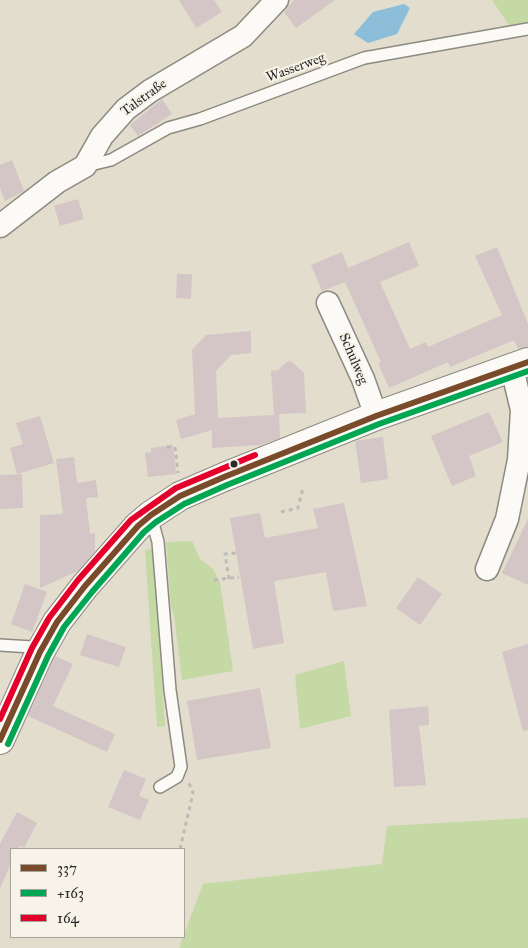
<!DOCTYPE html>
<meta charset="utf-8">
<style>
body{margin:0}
#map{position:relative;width:528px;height:948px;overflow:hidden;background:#e2ddcc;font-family:"IM FELL Great Primer",serif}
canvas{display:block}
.legend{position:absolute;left:10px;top:848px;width:175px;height:90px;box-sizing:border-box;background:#f7f3e8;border:1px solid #a5a39c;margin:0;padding:6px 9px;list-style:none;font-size:15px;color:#2b2b2b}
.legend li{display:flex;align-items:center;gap:10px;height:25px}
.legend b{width:25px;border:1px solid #a5a39c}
</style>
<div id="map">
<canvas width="528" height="948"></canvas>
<ul class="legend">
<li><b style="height:6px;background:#7a4b2a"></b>337</li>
<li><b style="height:6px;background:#00a651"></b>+163</li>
<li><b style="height:6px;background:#e4002b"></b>164</li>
</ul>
</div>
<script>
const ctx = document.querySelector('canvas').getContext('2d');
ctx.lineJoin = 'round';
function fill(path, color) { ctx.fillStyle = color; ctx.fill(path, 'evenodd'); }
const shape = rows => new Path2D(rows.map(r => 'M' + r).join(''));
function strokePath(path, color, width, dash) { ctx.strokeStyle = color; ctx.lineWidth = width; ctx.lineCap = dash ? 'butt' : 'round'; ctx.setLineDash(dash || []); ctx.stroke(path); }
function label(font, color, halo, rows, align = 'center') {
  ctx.font = font + ' "IM FELL Great Primer",serif'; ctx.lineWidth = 4.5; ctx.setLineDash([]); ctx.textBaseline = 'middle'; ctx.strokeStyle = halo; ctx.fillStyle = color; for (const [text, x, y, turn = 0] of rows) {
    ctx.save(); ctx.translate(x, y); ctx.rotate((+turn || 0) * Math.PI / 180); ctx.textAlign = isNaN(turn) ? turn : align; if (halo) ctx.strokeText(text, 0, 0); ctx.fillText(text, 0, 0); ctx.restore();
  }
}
fill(shape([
 [492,0,528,0,528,22,509,25],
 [192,541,200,559,213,569,220,582,233,671,182,680,174,615,171,607,166,542],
 [153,549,165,726,157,727,145,550],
 [344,661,351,716,300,729,295,675],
 [528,818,528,948,179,948,203,884,382,864,387,826]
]), '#c4d9a3');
fill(shape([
 [404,4,410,8,397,34,368,43,354,34,373,12]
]), '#8cbed9');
fill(shape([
 [179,0,214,0,222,12,196,28],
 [294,0,335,0,296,28,284,12],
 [162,99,172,114,138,136,130,125],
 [12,160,24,191,5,201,0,188,0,165],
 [78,199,84,219,60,226,54,206],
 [409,242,419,266,380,282,410,349,426,342,428,347,502,315,475,256,497,247,528,324,528,347,518,349,514,340,450,367,448,362,389,388,378,363,381,362,345,282,322,291,311,265,342,252,348,268],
 [177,274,192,274,191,299,176,298],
 [251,331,251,353,231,355,216,371,218,418,274,415,271,371,278,370,288,361,292,362,304,373,306,413,279,414,280,438,261,445,212,448,212,430,181,439,176,420,195,414,192,350,206,335],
 [489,412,503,442,469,456,476,476,452,486,431,436],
 [40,416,54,463,17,474,10,448,23,444,16,423],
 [383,437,388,479,361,483,355,441],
 [173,445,176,474,148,477,145,453,151,452,151,448],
 [74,457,77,483,96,480,98,497,86,498,90,534,95,533,95,551,78,571,40,588,40,515,63,514,56,459],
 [22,474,23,508,0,509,0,475],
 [344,503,367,606,333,611,326,572,274,581,284,643,253,649,230,518,260,513,265,538,318,528,313,509],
 [528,519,528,585,502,573],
 [418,577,442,594,420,625,396,608],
 [25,584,47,592,32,632,11,624],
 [87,634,126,647,119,667,80,655],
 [528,644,528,730,523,731,502,652],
 [55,656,73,664,53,706,115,734,107,752,28,716],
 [260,688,271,748,197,760,187,701],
 [428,706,429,725,419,726,426,785,394,787,389,710],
 [124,770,146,779,139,796,149,800,140,820,108,807],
 [17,812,37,823,24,848,20,846,18,849,11,849,11,864,0,888,0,844]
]), '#d4c6c6');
const service = shape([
 [86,166,111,160,168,128,200,119,364,58,528,29],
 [151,516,158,542,170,690,181,767,177,777,160,787],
 [0,645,32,647,39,651]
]);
const minor = shape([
 [0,226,57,182,85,166,102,136,126,109,150,91,243,36,277,0],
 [328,303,363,379,376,416],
 [487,569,507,519,519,460,522,410,512,368]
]);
const tertiary = shape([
 [0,740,40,652,57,622,85,586,138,526,151,515,180,496,224,477,376,416,528,362]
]);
strokePath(service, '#8c8a81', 14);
strokePath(minor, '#8c8a81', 25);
strokePath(tertiary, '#8c8a81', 30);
strokePath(shape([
 [167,447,175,447,178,473],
 [281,512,298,508,303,488],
 [229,579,225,554,236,553],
 [214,580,239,577],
 [180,849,193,793,189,783]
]), '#bcbbb8', 3, [4, 4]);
strokePath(service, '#fbfaf7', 11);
strokePath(minor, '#fbfaf7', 22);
strokePath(tertiary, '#fbfaf7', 28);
strokePath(shape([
 [0,740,40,652,57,622,85,586,138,526,151,515,180,496,224,477,376,416,528,362]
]), '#7a4b2a', 6);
strokePath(shape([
 [8,744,48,656,64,627,92,592,144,532,156,522,184,504,227,485,379,424,528,371]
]), '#00a651', 6);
strokePath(shape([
 [0,719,32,648,49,618,78,580,131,520,176,488,255,455]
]), '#e4002b', 6);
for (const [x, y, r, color] of [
 [234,464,4.5,"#2b2b2b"]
]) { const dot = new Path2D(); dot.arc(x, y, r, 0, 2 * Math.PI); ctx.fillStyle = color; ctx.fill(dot); strokePath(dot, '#f7f3e8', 2); }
label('14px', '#2b2b2b', '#f7f3e8', [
 ["Wasserweg",296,68,-20],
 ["Talstraße",144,98,-36],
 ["Schulweg",353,359,67]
]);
</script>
